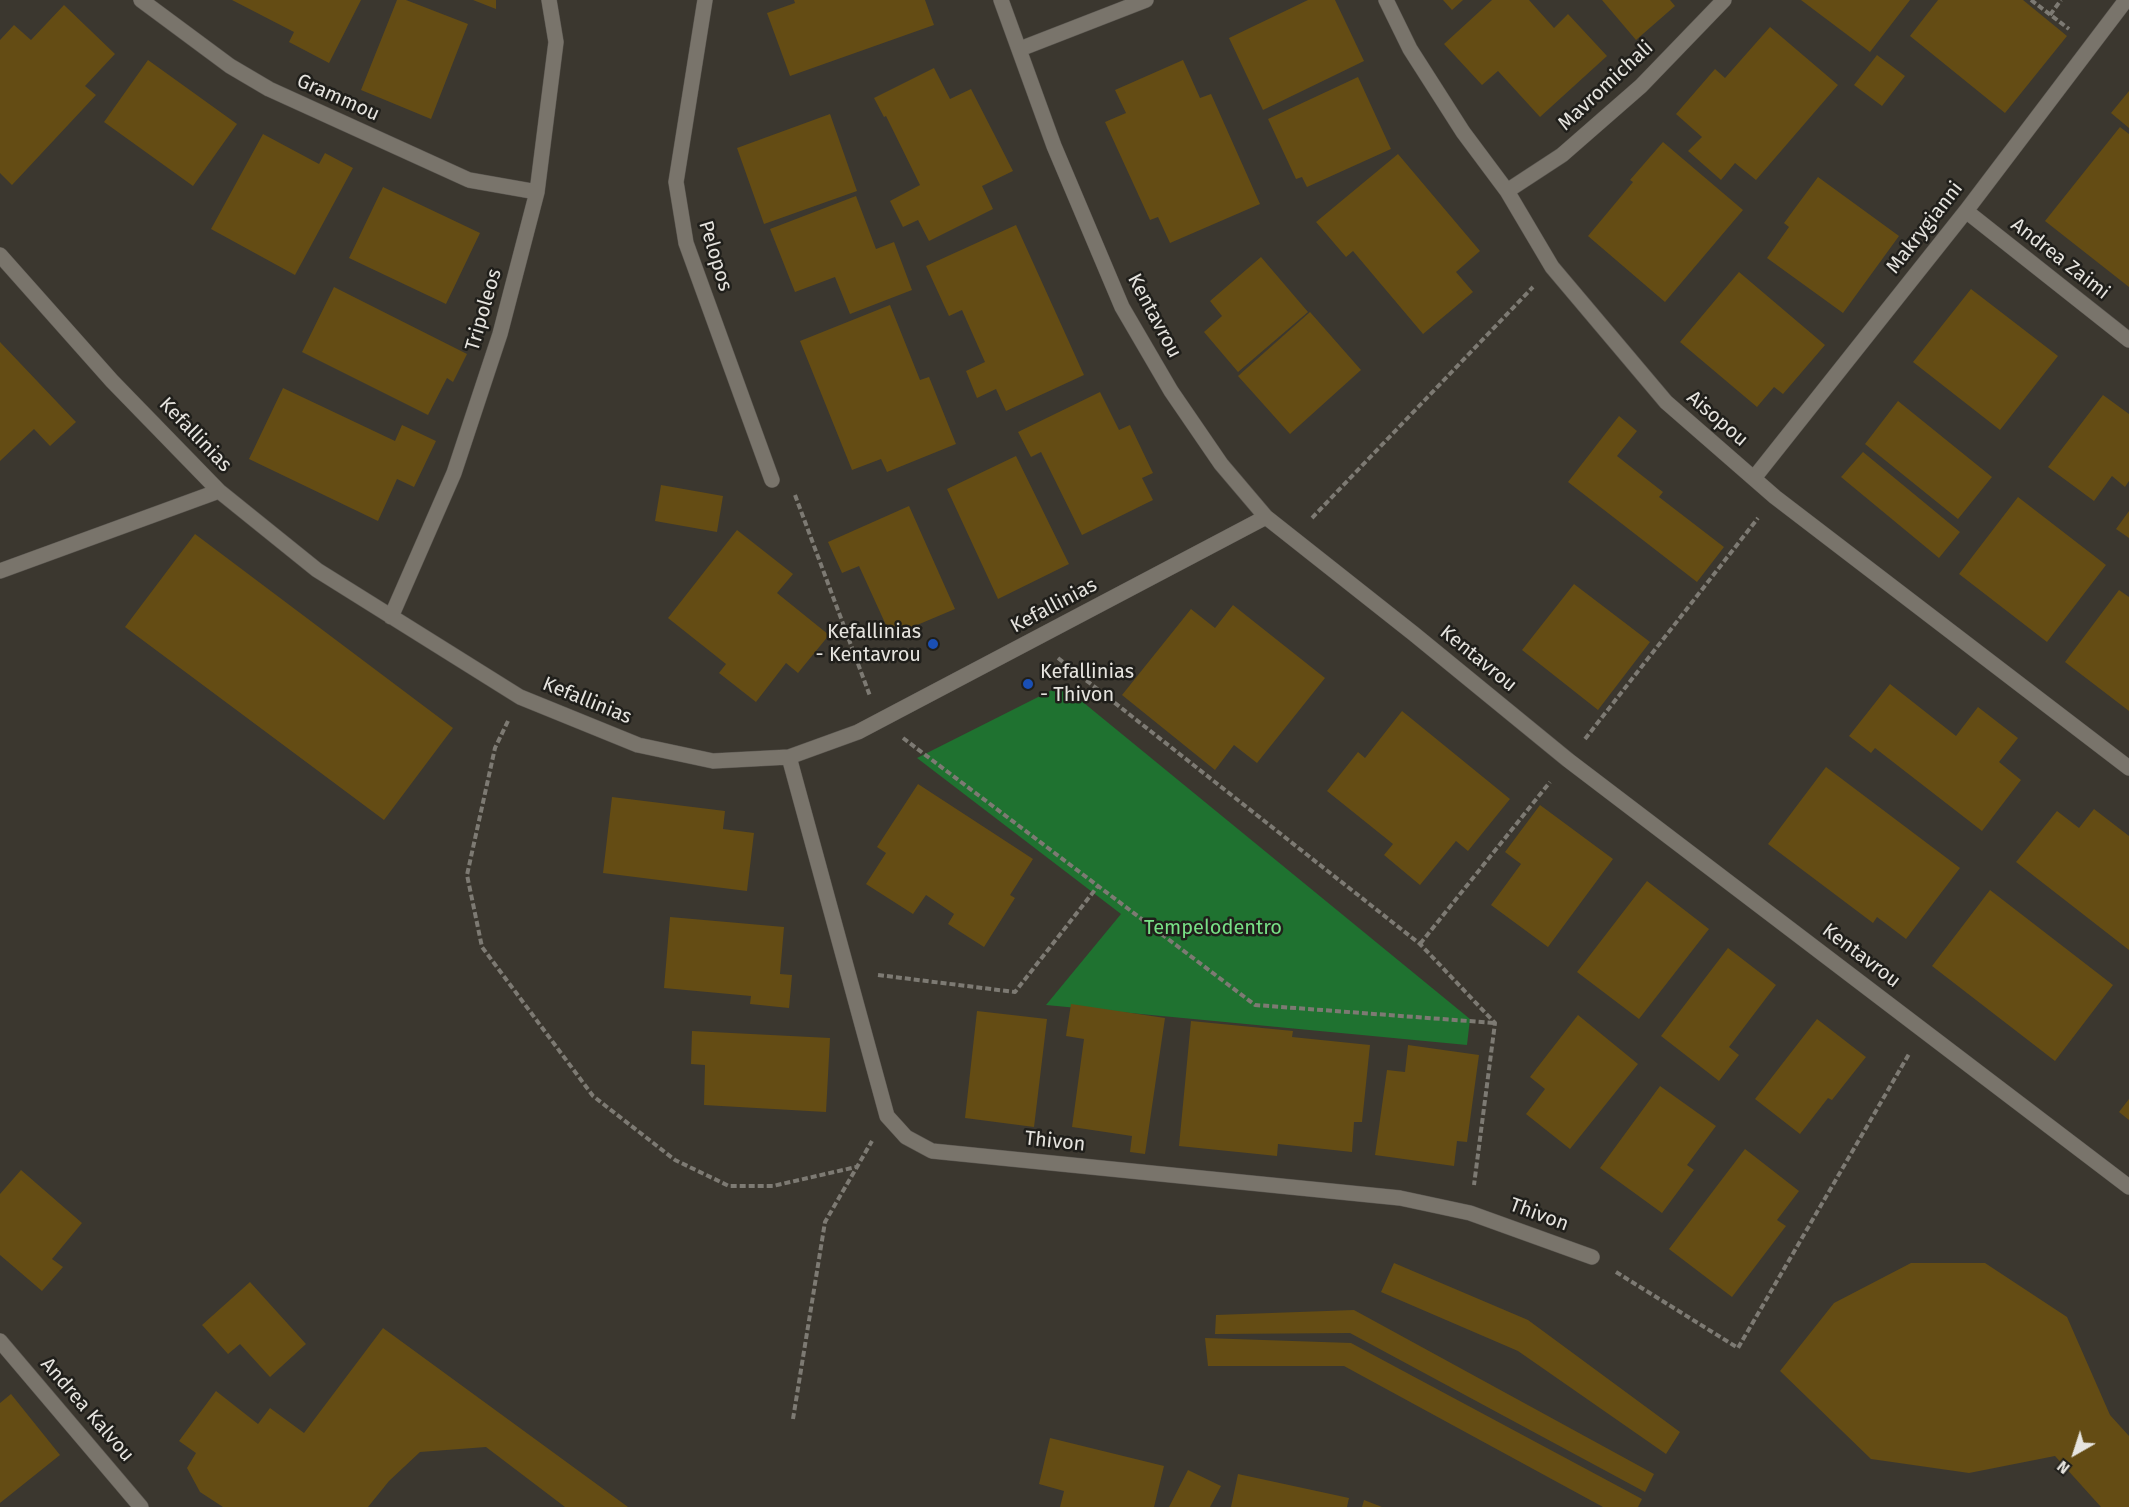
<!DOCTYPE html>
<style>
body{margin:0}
#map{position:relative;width:2129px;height:1507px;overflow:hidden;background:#3b372f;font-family:"Fira Sans",sans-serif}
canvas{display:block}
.north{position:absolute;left:2045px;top:1423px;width:60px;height:60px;-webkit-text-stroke:4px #201f1b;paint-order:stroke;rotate:219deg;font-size:16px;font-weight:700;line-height:24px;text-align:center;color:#e6e4df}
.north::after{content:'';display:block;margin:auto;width:21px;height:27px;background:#e6e4df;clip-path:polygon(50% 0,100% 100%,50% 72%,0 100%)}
</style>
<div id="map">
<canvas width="2129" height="1507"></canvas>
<div class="north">N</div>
</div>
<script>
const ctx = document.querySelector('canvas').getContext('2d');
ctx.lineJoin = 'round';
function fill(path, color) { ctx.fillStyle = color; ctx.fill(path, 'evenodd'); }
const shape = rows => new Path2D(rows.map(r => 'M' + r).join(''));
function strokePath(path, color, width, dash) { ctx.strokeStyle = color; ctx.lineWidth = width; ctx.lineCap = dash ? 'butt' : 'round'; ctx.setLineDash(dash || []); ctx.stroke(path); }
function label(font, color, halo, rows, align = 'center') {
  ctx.font = font + ' "Fira Sans",sans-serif'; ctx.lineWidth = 5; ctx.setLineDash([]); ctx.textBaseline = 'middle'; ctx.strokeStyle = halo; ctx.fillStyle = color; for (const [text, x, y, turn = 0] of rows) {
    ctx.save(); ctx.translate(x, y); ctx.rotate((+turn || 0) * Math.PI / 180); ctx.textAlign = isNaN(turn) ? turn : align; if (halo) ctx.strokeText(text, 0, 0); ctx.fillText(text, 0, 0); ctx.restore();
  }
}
fill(shape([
 [1062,685,1470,1019,1467,1045,1046,1005,1121,914,917,758]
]), '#1f7230');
fill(shape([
 [232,0,361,0,329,63,289,42,294,32],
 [397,0,406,0,468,24,431,119,361,90],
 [473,0,496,0,496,9],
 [794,0,925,0,934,25,790,76,767,13,795,3],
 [1308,0,1335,0,1364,61,1263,110,1229,38],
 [1443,0,1463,0,1452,10],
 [1492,0,1529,0,1554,28,1568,14,1607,56,1540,117,1498,71,1482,85,1444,44],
 [1602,0,1670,0,1675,6,1636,40],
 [1801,0,1910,0,1870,52],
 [1938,0,2023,0,2067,36,2005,113,1910,36],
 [64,5,115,54,85,86,96,95,12,185,0,173,0,40,14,25,31,40],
 [1770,27,1838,85,1756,180,1735,163,1721,180,1688,151,1702,137,1676,114,1715,69,1725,78],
 [1877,55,1905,76,1882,106,1854,85],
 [148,60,237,124,193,186,104,122],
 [1183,60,1200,98,1211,94,1260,204,1170,243,1158,217,1150,220,1105,122,1126,113,1115,90],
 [934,68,950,99,971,89,1013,171,982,186,993,209,929,241,918,220,903,227,890,201,920,185,886,116,884,117,874,98],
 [1358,77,1391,149,1307,187,1302,177,1296,179,1268,119],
 [2129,91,2129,128,2111,113],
 [830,114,857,191,764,224,737,148],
 [2120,127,2129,134,2129,287,2045,221],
 [263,134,319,164,325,153,353,168,295,275,211,229],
 [1663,142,1743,210,1665,302,1588,236,1633,182,1630,180],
 [1398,154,1480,251,1456,272,1473,292,1423,334,1353,251,1346,257,1316,222],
 [1818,177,1899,236,1843,313,1767,258,1789,227,1784,223],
 [383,187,480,233,446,304,349,258],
 [856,196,876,249,894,242,912,290,850,314,835,277,795,292,770,229],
 [1016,225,1084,375,1006,411,996,389,977,398,966,371,985,362,962,310,949,316,926,266],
 [1261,257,1308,312,1238,372,1204,332,1222,316,1210,301],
 [1739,272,1825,345,1783,394,1774,387,1757,407,1680,342],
 [334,287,467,354,453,382,447,378,428,415,302,352],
 [1971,289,2058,356,2000,430,1913,362],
 [890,305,920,380,929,377,956,444,887,472,881,459,852,470,800,341],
 [1310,312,1361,370,1290,434,1238,376],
 [0,342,76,422,50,446,34,429,0,461],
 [283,388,395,441,402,425,436,441,414,487,397,479,378,521,249,459],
 [1100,392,1119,430,1130,425,1153,473,1142,478,1153,500,1082,535,1041,452,1031,457,1018,432],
 [2103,395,2129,414,2129,481,2125,487,2112,476,2094,501,2048,467],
 [1898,401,1992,477,1958,519,1865,444],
 [1619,416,1637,431,1617,456,1663,492,1659,497,1724,547,1697,582,1568,482],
 [1863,452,1960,532,1939,558,1841,477],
 [1016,456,1069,564,998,599,947,489],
 [661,485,723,496,717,532,655,521],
 [2018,497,2106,565,2047,642,1959,574],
 [909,506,955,609,891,636,859,566,842,573,828,542],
 [2129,511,2129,538,2116,529],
 [737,530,793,574,777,593,829,635,798,673,786,663,756,702,719,673,726,664,668,618],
 [195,534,453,728,384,820,125,627],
 [1574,584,1650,642,1598,710,1522,650],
 [2119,590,2129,597,2129,711,2065,662],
 [1233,605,1325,678,1257,763,1234,745,1215,770,1122,695,1191,609,1215,628],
 [1890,684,1956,736,1978,707,2018,738,1999,762,2021,780,1982,831,1875,748,1871,753,1849,736],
 [1402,711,1510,799,1468,851,1456,841,1420,885,1384,855,1393,844,1327,791,1358,752,1365,758],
 [1826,767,1960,868,1906,939,1877,917,1873,923,1768,844],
 [918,784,1033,859,1010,895,1015,898,984,947,948,924,954,914,926,895,913,914,866,884,886,853,877,847],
 [612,797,725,811,723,829,754,833,747,891,603,873],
 [1540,805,1613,859,1548,947,1491,905,1521,864,1505,852],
 [2094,809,2129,836,2129,950,2016,862,2057,811,2079,828],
 [1647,881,1709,929,1639,1019,1577,972],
 [1990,890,2113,985,2055,1061,1932,966],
 [670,917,784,927,780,974,792,975,789,1008,750,1004,751,996,664,988],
 [1728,948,1776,985,1729,1047,1739,1055,1719,1081,1661,1036],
 [1071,1004,1165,1018,1145,1154,1130,1152,1132,1136,1072,1127,1084,1039,1066,1036],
 [977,1011,1047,1019,1034,1127,965,1118],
 [1578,1015,1638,1064,1570,1149,1526,1114,1545,1089,1530,1077],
 [1817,1019,1866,1057,1832,1100,1828,1098,1800,1134,1755,1099],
 [1191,1021,1293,1031,1292,1037,1370,1045,1362,1122,1354,1122,1352,1152,1278,1144,1277,1156,1179,1146],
 [692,1031,830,1038,826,1112,704,1105,705,1065,691,1064],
 [1408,1045,1479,1055,1467,1142,1457,1141,1454,1166,1375,1155,1387,1070,1405,1072],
 [1660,1086,1716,1126,1687,1165,1694,1170,1662,1213,1600,1168],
 [2129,1099,2129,1120,2119,1112],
 [1745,1149,1799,1191,1777,1220,1786,1226,1732,1297,1669,1249],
 [21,1170,82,1223,52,1259,63,1267,42,1291,0,1255,0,1194],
 [1394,1263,1528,1320,1680,1432,1666,1454,1518,1351,1381,1292],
 [1911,1263,1985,1263,2067,1317,2110,1415,2129,1436,2129,1507,2101,1507,2055,1456,1969,1473,1871,1459,1780,1371,1834,1303],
 [250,1282,306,1344,270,1377,240,1344,228,1354,202,1325],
 [1354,1310,1654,1474,1645,1492,1350,1333,1215,1334,1216,1315],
 [383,1328,628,1507,565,1507,486,1447,420,1452,389,1481,368,1507,223,1507,200,1492,187,1468,196,1453,179,1441,216,1391,258,1424,270,1408,304,1433],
 [1205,1338,1351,1343,1642,1499,1638,1507,1603,1507,1344,1366,1208,1366],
 [11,1394,60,1455,0,1503,0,1403],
 [1050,1438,1164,1466,1154,1507,1060,1507,1064,1491,1039,1484],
 [1188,1470,1221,1486,1210,1507,1169,1507],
 [1238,1474,1349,1498,1347,1507,1231,1507],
 [1364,1500,1382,1507,1362,1507]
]), '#644c14');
const minor = shape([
 [141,0,230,66,269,89,469,180,537,192],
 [705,0,676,182,686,243,772,480],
 [1001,0,1054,146,1122,307,1171,391,1221,464,1266,517,1414,634,1568,760,2129,1187],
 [1386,0,1410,49,1463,132,1507,191,1552,267,1666,402,1775,497,2129,768],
 [1020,49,1146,0],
 [1507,191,1562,155,1641,86,1724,0],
 [1966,211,2129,340],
 [0,255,112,381,219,491,317,570,520,697,638,745,713,761,789,757,858,732,1266,517],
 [1754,478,1966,211,2126,0],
 [0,571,219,491],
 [391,617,454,473,500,334,537,192,556,42,549,0],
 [789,757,887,1116,906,1137,932,1151,1400,1198,1470,1213,1592,1257],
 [0,1341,141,1507]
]);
strokePath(minor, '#59554f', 16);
strokePath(shape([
 [2031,0,2069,29],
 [2050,15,2061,0],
 [795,495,870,696],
 [1312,518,1533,287],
 [1058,658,1420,944,1495,1023,1474,1185],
 [508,721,495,748,467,875,482,947,593,1096,675,1160,729,1186,773,1186,856,1167],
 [903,738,1255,1005,1495,1023],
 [1585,739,1758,518],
 [1420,944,1550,782],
 [878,975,1015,992,1098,886],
 [1616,1272,1738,1348,1909,1054],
 [793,1419,825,1222,872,1141]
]), '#7d7a73', 4, [6, 3]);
strokePath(minor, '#79746b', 15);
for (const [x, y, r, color] of [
 [933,644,6,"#1a4fb4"],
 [1028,684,6,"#1a4fb4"]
]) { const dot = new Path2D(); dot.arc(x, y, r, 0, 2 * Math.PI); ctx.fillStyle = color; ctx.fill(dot); strokePath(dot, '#201f1b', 2); }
label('20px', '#e6e4df', '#201f1b', [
 ["Mavromichali",1606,86,-43],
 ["Grammou",338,98,24],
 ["Makrygianni",1925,228,-52],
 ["Pelopos",715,256,73],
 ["Andrea Zaimi",2060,259,38],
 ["Tripoleos",484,310,-74],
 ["Kentavrou",1154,316,62],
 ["Aisopou",1717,419,41],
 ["Kefallinias",195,435,46],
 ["Kefallinias",1054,606,-28],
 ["Kentavrou",1478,659,39],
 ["Kefallinias",587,701,22],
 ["Kentavrou",1861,956,37],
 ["Thivon",1055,1142,6],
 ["Thivon",1539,1215,20],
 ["Andrea Kalvou",87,1410,49]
]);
label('20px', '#e6e4df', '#201f1b', [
 ["Kefallinias",921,632],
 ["- Kentavrou",921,655],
 ["Kefallinias",1040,672,"left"],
 ["- Thivon",1040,695,"left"]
], 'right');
label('20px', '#78e186', '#201f1b', [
 ["Tempelodentro",1213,928]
]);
</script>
